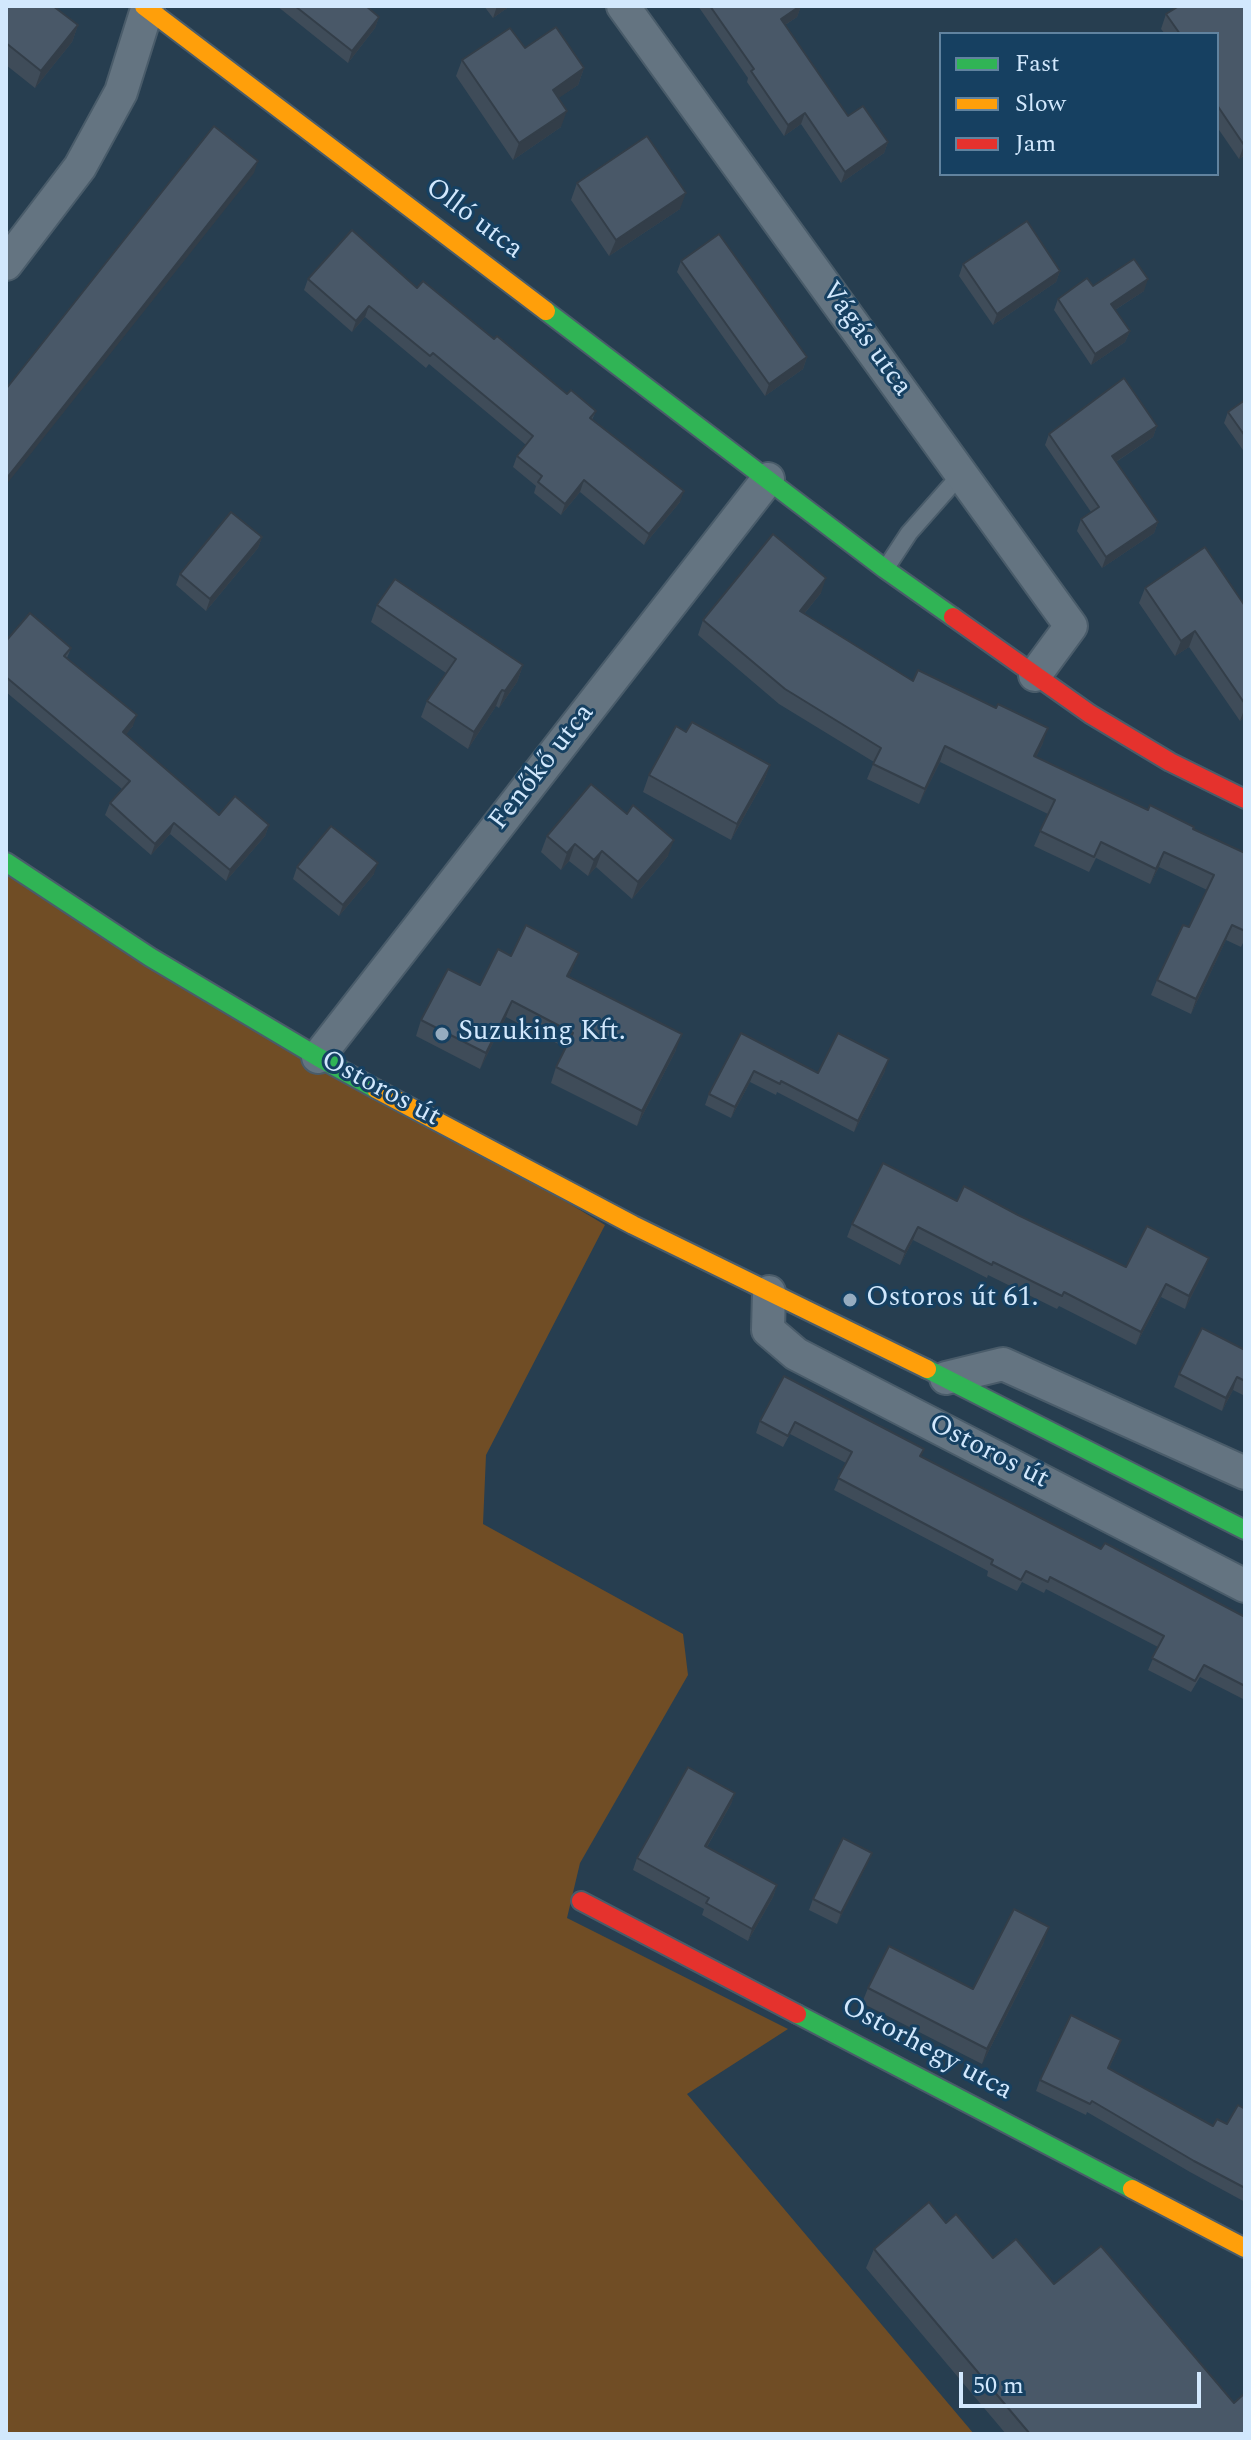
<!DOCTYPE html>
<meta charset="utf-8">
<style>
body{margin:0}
#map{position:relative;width:1251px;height:2440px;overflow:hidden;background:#273e50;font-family:Spectral,serif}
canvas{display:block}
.frame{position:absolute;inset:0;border:8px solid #d2e8fd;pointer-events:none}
.legend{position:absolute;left:939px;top:32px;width:280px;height:144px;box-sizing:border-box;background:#164061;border:2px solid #61839f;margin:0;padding:10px 14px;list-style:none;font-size:24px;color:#d2e8fd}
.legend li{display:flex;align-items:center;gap:16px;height:40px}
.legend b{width:40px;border:2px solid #61839f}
.scale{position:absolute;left:959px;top:2372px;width:242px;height:36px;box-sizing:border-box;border:4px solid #d2e8fd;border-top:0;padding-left:10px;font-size:24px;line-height:28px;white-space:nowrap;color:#d2e8fd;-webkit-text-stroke:6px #164061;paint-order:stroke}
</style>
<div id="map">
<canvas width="1251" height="2440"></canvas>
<div class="frame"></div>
<ul class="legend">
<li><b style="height:10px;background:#30b455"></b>Fast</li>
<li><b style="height:10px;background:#ff9f0a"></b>Slow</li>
<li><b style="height:10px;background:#e5322d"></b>Jam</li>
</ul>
<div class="scale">50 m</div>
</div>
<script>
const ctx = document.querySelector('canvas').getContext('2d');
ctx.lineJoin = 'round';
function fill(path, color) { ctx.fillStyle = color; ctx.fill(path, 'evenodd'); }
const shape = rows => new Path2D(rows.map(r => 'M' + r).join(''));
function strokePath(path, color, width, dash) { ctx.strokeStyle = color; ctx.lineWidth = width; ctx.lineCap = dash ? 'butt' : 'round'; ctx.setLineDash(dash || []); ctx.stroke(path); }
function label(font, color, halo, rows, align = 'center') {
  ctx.font = font + ' Spectral,serif'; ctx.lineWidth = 6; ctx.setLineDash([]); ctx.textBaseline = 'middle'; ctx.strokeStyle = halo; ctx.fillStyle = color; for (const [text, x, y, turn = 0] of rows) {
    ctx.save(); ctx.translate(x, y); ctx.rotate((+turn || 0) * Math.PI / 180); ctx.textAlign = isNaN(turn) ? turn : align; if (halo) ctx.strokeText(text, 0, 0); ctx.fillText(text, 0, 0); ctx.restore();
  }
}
fill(shape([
 [6,865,605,1225,486,1455,483,1524,683,1634,688,1675,580,1863,567,1918,788,2029,687,2094,974,2434,6,2434]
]), '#704d25');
const lane = shape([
 [886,568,909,533,961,474]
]);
const street = shape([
 [623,6,1071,626,1035,675],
 [6,264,80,167,121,92,148,6],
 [318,1057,768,479],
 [769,1292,768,1330,796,1354,1245,1586],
 [946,1378,1003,1364,1245,1473]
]);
const fast = shape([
 [546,311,885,569,953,617],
 [6,862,150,957,318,1057,376,1089],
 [927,1369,1245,1530],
 [797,2014,1132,2189]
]);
const slow = shape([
 [144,6,546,311],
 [376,1089,633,1225,927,1369],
 [1132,2189,1245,2248]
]);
const jam = shape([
 [953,617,1090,714,1170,762,1245,799],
 [581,1901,797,2014]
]);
strokePath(lane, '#4a5c6a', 20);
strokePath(street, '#4a5c6a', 36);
strokePath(fast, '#4a5c6a', 22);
strokePath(slow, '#4a5c6a', 22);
strokePath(jam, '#4a5c6a', 22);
strokePath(lane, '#647481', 16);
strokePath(street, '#647481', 32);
strokePath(fast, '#30b455', 18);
strokePath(slow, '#ff9f0a', 18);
strokePath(jam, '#e5322d', 18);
fill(shape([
 [6,6,78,25,72,42,35,88,6,65],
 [277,6,366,6,379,17,375,28,348,63],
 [484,6,510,6,493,18],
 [698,6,801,6,797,17,785,25,848,116,888,142,884,153,841,183,801,124,784,136,747,82,748,78],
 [1245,6,1245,155,1239,159,1217,127,1217,34,1165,34,1161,29,1166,14],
 [525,48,584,68,578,85,558,98,561,127,513,160,456,76,462,60],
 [577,183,680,209,609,256,571,200],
 [681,261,807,357,803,369,765,396,677,272],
 [963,264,1060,271,1056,282,993,325,959,276],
 [308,279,417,288,494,339,567,394,596,411,592,420,680,502,644,545,580,492,561,515,534,493,536,486,513,467,517,456,526,445,429,364,426,368,365,317,352,332,304,290],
 [1093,286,1144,291,1115,310,1130,331,1125,342,1091,365,1054,310,1058,299],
 [1245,400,1245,453,1224,423,1228,412],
 [1157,426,1153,437,1116,462,1158,522,1154,533,1102,568,1077,531,1081,519,1091,512,1045,445,1049,434],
 [262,537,258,548,206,611,176,585,180,574],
 [1145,588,1245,606,1245,717,1240,721,1189,647,1175,656,1139,603],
 [821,593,804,614,913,681,1043,743,1036,757,1148,810,1193,829,1245,853,1245,939,1241,947,1226,940,1191,1014,1151,995,1157,980,1189,927,1207,890,1159,867,1150,884,1096,858,1089,872,1034,846,1048,814,940,762,919,804,867,779,874,762,779,704,698,635,703,620],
 [377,605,523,665,517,682,499,708,496,706,468,749,421,717,427,701,446,673,371,622],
 [6,641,71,648,67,658,133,726,126,734,219,815,269,825,265,836,226,881,170,834,151,855,105,815,110,803,122,789,6,692],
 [686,732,770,765,764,781,731,840,643,792,649,775],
 [547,836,668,856,632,899,596,867,588,876,569,861,561,870,541,852],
 [297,867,374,874,339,916,293,879],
 [579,953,569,976,676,1050,637,1126,551,1083,556,1067,566,1048,506,1017,480,1069,416,1036,421,1020,480,985,511,956],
 [741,1033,818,1073,885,1071,854,1132,777,1092,776,1095,750,1082,731,1118,705,1105,709,1094],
 [957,1201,1018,1215,1126,1267,1209,1258,1204,1271,1185,1309,1161,1297,1136,1345,1059,1306,1057,1309,988,1275,987,1278,913,1240,900,1265,847,1237,852,1224],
 [1245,1350,1245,1396,1233,1390,1222,1411,1174,1387,1179,1374],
 [784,1376,921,1456,1101,1549,1245,1617,1245,1700,1200,1677,1191,1692,1148,1670,1158,1647,1046,1589,1044,1593,1022,1582,1017,1591,987,1576,988,1571,834,1490,846,1463,790,1434,783,1447,756,1433,760,1421],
 [735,1793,731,1804,707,1847,777,1885,773,1897,748,1941,702,1915,704,1909,633,1870,637,1858],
 [872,1853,867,1864,837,1924,809,1910,813,1899],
 [1044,1942,982,2064,862,2003,868,1988,973,1989],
 [1117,2051,1109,2068,1213,2126,1227,2124,1245,2109,1245,2202,1190,2172,1087,2112,1086,2115,1036,2091,1040,2080],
 [946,2223,993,2258,1054,2284,1234,2403,1245,2434,1006,2434,866,2268,874,2249]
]), '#3f4c59');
fill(shape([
 [497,6,510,6,493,18],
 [801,6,797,17,777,30,781,19],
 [379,17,375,28,348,63,352,51],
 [78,25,72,42,35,88,41,71],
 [584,68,578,85,547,106,553,90],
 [567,111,561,127,513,160,519,143],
 [805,113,801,124,784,136,788,125],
 [888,142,884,153,841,183,845,172],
 [1245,144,1245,155,1239,159,1244,145],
 [258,161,254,173,6,485,6,479],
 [686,193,680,209,609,256,616,240],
 [1060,271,1056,282,993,325,997,314],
 [1148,279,1144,291,1107,315,1111,304],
 [369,306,365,317,352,332,356,321],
 [1130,331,1125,342,1091,365,1095,354],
 [807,357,803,369,765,396,769,384],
 [1157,426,1153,437,1108,467,1112,456],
 [584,480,580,492,561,515,565,504],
 [684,491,680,502,644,545,649,534],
 [1158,522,1154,533,1102,568,1106,557],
 [262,537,258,548,206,611,210,599],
 [826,578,821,593,794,626,800,611],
 [1195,631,1189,647,1175,656,1181,641],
 [523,665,517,682,499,708,505,691],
 [502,690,496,706,468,749,474,732],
 [1245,707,1245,717,1240,721],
 [137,715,133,726,119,743,123,732],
 [1048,728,1043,743,1029,771,1034,756],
 [945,746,940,762,919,804,925,789],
 [770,765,764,781,731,840,737,824],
 [174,823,170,834,151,855,155,844],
 [269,825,265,836,226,881,230,870],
 [674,840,668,856,632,899,638,882],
 [575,844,569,861,561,870,567,853],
 [602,851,596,867,588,876,594,860],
 [1164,852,1159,867,1150,884,1156,869],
 [378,863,374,874,339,916,343,905],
 [1232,925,1226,940,1191,1014,1196,999],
 [579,953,573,968,562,991,567,976],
 [512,1001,506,1017,480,1069,486,1053],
 [682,1034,676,1050,637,1126,642,1111],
 [889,1059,885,1071,854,1132,858,1121],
 [754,1071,750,1082,731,1118,735,1107],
 [918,1227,913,1240,900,1265,905,1252],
 [1209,1258,1204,1271,1185,1309,1189,1296],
 [1166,1284,1161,1297,1136,1345,1141,1332],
 [1237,1377,1233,1390,1222,1411,1226,1398],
 [735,1793,731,1804,701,1857,705,1846],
 [872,1853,867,1864,837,1924,841,1913],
 [777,1885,773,1897,748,1941,752,1929],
 [1049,1927,1044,1942,982,2064,987,2049]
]), '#333e49');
const building = shape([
 [6,6,53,6,78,25,41,71,6,43,6,6],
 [295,6,366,6,379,17,352,51,295,6],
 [710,6,800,6,781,19,848,116,863,106,888,142,845,172,805,113,788,125,751,71,754,69,710,6],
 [1179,6,1245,6,1245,144,1244,145,1217,105,1217,34,1180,34,1166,14,1179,6],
 [556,27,584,68,553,90,567,111,519,143,462,60,510,28,525,48,556,27],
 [214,126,258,161,6,479,6,389,214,126],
 [647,136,686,193,616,240,577,183,647,136],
 [1027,221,1060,271,997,314,963,264,1027,221],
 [352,230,417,288,423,281,494,339,497,336,567,394,571,390,596,411,590,418,684,491,649,534,584,480,565,504,538,482,542,476,517,456,533,436,433,353,430,356,369,306,356,321,308,279,352,230],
 [719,234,807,357,769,384,681,261,719,234],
 [1134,259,1148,279,1111,304,1130,331,1095,354,1058,299,1087,278,1093,286,1134,259],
 [1124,378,1157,426,1112,456,1158,522,1106,557,1081,519,1099,507,1049,434,1124,378],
 [1245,400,1245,436,1228,412,1245,400],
 [231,512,262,537,210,599,180,574,231,512],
 [773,534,826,578,800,611,913,681,918,670,996,708,998,704,1048,728,1034,756,1148,810,1150,805,1194,827,1193,829,1245,853,1245,931,1232,925,1196,999,1157,980,1183,925,1189,927,1214,875,1164,852,1156,869,1101,842,1094,857,1040,831,1055,800,945,746,925,789,873,764,881,748,785,689,703,620,773,534],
 [1205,547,1245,606,1245,704,1195,631,1181,641,1145,588,1205,547],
 [395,579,523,665,505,691,502,690,474,732,427,701,456,659,377,605,395,579],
 [30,613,71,648,64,656,137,715,123,732,219,815,235,796,269,825,230,870,174,823,155,844,110,803,130,781,6,677,6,641,30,613],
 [692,722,770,765,737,824,649,775,676,726,686,732,692,722],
 [591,784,627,814,633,805,674,840,638,882,602,851,594,860,575,844,567,853,547,836,591,784],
 [331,826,378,863,343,905,297,867,331,826],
 [526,925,579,953,567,976,682,1034,642,1111,556,1067,573,1033,512,1001,486,1053,421,1020,448,969,480,985,498,949,511,956,526,925],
 [741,1033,818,1073,838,1033,889,1059,858,1121,781,1081,780,1084,754,1071,735,1107,709,1094,741,1033],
 [883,1163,957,1201,964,1186,1018,1215,1126,1267,1147,1226,1209,1258,1189,1296,1166,1284,1141,1332,1064,1292,1062,1296,993,1262,992,1265,918,1227,905,1252,852,1224,883,1163],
 [1202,1328,1245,1350,1245,1381,1237,1377,1226,1398,1179,1374,1202,1328],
 [784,1376,924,1449,920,1456,1101,1549,1105,1543,1245,1617,1245,1686,1204,1665,1195,1681,1152,1658,1164,1636,1050,1577,1048,1582,1026,1571,1021,1580,991,1564,993,1560,838,1478,852,1452,795,1422,788,1436,760,1421,784,1376],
 [688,1767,735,1793,705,1846,777,1885,752,1929,706,1903,709,1898,637,1858,688,1767],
 [843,1838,872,1853,841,1913,813,1899,843,1838],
 [1014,1909,1049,1927,987,2049,868,1988,889,1946,973,1989,1014,1909],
 [1071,2015,1121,2040,1108,2068,1213,2126,1217,2119,1227,2124,1238,2105,1245,2109,1245,2188,1194,2161,1092,2101,1090,2104,1040,2080,1071,2015],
 [929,2202,946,2223,956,2214,993,2258,1016,2239,1054,2284,1101,2246,1234,2403,1245,2393,1245,2434,1030,2434,874,2249,929,2202]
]);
fill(building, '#495868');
strokePath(building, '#333e49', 2);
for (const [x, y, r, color] of [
 [442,1034,8,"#96acc0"],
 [850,1300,8,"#96acc0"]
]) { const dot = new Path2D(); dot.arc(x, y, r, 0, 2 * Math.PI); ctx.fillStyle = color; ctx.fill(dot); strokePath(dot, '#164061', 3); }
label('28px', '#d2e8fd', '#164061', [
 ["Olló utca",473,220,37],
 ["Vágás utca",865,340,54],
 ["Fenőkő utca",543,768,-52],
 ["Ostoros út",380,1090,28],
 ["Ostoros út",988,1453,27],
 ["Ostorhegy utca",926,2050,28]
]);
label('28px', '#d2e8fd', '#164061', [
 ["Suzuking Kft.",458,1034],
 ["Ostoros út 61.",866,1300]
], 'left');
</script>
